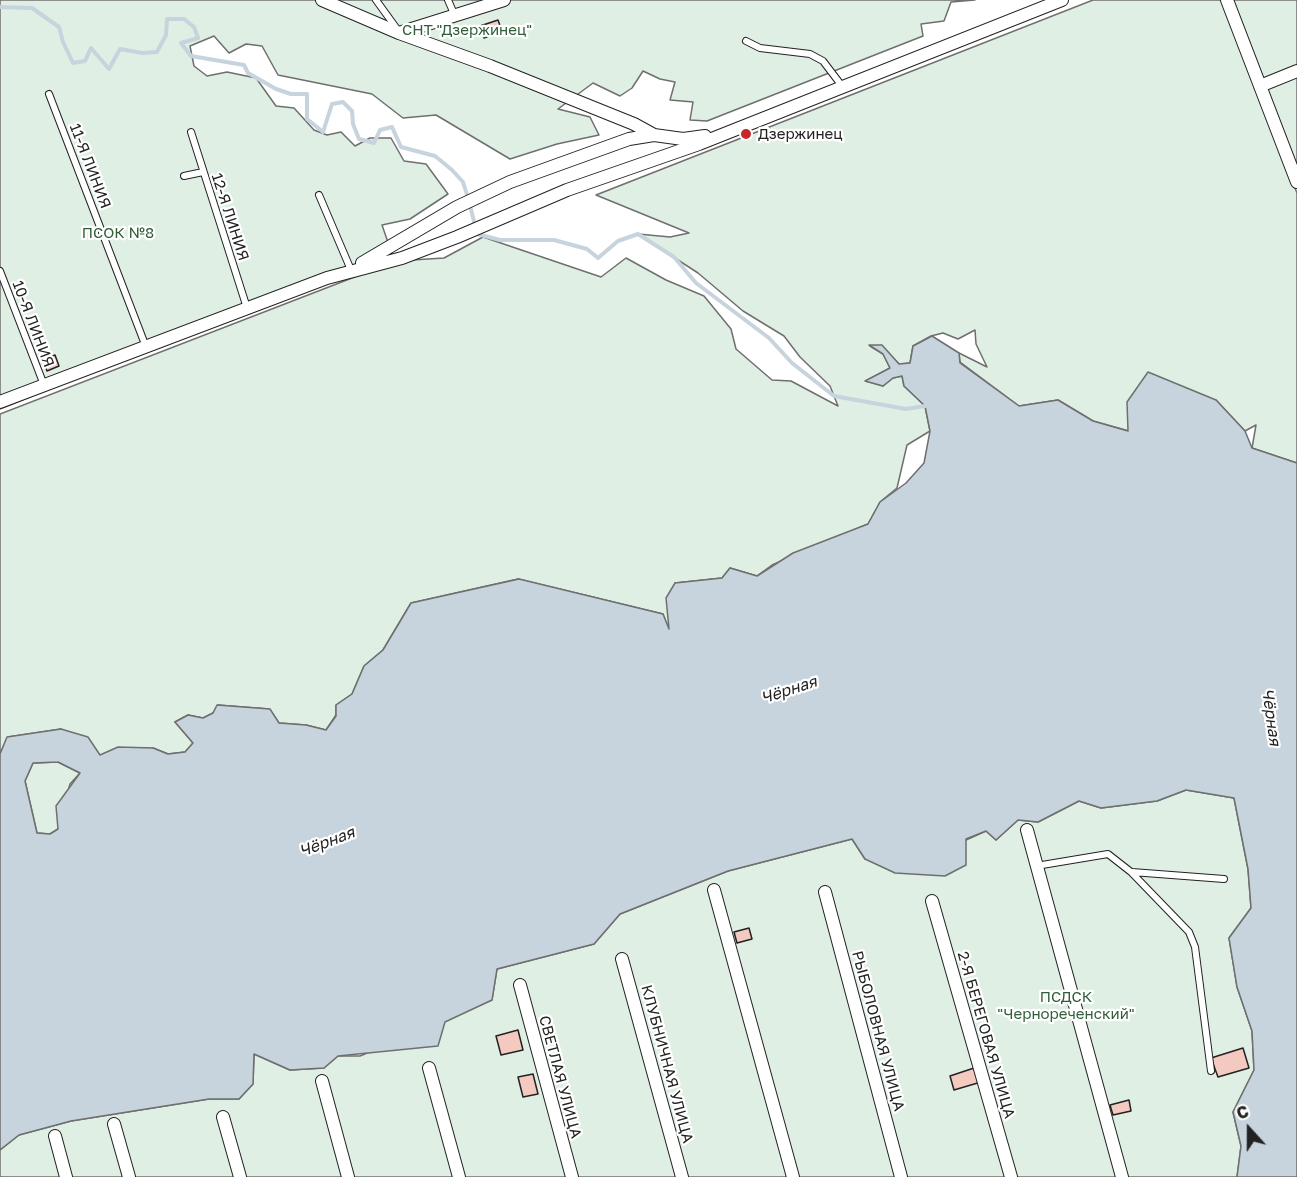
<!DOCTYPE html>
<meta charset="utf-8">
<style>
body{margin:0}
#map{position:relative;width:1297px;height:1177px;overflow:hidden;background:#fff;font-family:"Golos Text",sans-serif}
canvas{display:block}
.north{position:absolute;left:1219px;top:1099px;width:60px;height:60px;-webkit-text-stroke:4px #fff;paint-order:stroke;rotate:339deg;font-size:16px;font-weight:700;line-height:24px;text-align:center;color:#222}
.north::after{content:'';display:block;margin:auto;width:21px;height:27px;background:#222;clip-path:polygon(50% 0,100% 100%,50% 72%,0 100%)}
</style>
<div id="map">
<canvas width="1297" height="1177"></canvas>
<div class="north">С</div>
</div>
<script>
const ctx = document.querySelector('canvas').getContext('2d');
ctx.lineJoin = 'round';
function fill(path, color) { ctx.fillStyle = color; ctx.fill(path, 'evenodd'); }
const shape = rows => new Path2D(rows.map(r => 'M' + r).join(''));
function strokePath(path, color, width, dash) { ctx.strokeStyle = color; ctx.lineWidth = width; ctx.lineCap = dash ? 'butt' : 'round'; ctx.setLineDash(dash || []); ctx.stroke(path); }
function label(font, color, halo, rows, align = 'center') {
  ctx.font = font + ' "Golos Text",sans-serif'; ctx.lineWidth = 4.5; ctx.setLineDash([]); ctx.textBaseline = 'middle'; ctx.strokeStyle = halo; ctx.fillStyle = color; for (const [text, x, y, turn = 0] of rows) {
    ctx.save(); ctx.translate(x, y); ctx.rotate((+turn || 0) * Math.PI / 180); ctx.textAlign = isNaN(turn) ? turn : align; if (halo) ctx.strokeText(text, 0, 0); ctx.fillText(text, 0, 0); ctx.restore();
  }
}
const green = shape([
 [0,0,975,0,951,2,944,21,921,24,923,36,707,121,690,120,693,102,670,100,675,82,660,79,643,71,632,88,620,96,593,83,558,109,590,117,599,135,557,144,510,159,436,115,403,118,372,94,278,75,262,46,246,44,229,53,214,36,190,46,194,66,207,76,227,72,256,78,276,106,294,108,314,130,327,135,341,132,355,146,370,138,391,138,404,161,426,164,448,194,410,219,382,225,391,251,0,409,0,0],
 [1093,0,1222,0,1297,193,1297,463,1252,448,1256,425,1245,431,1216,400,1129,431,1093,421,1058,400,1019,406,960,362,959,353,987,367,976,344,975,330,958,339,943,333,931,336,913,346,910,363,899,364,882,346,870,346,883,354,890,368,866,381,883,386,893,378,902,376,904,386,925,406,930,431,907,445,897,488,880,502,868,524,772,565,757,576,730,568,722,578,675,583,670,633,663,614,518,579,411,603,383,650,364,666,352,694,336,705,336,715,326,730,306,725,279,723,269,709,218,705,213,713,203,718,188,715,175,722,193,743,185,752,168,754,153,748,100,756,61,729,8,737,0,754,0,414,396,261,444,258,483,237,601,277,626,258,666,280,704,296,731,329,736,349,772,380,791,381,838,406,830,386,800,357,784,336,743,311,698,273,638,234,670,237,689,233,596,195,1093,0],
 [1233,0,1297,0,1297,166,1233,0],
 [58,762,80,773,70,784,58,829,50,834,37,833,25,781,33,763,58,762],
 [1186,790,1234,798,1248,869,1251,908,1229,938,1237,987,1252,1031,1254,1070,1233,1112,1241,1146,1237,1177,0,1177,0,1150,19,1135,71,1121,209,1099,239,1099,253,1084,254,1054,290,1070,324,1068,338,1056,360,1056,492,1000,497,969,594,944,620,914,728,871,852,839,865,859,966,840,986,831,996,840,1018,820,1038,822,1079,801,1101,808,1157,801,1186,790]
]);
fill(green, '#e0efe3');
strokePath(green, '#6f6f6f', 1.5);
const water = shape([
 [932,336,959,353,960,363,1019,406,1058,400,1093,421,1128,431,1127,402,1148,372,1216,400,1245,431,1252,448,1297,463,1297,1177,1237,1177,1241,1146,1233,1112,1254,1070,1252,1031,1237,987,1229,938,1251,908,1248,869,1234,798,1186,790,1157,801,1101,808,1079,801,1038,822,1018,820,996,840,986,831,966,839,966,865,945,876,895,873,865,859,852,839,728,871,620,914,594,944,497,969,492,1000,445,1022,438,1046,338,1056,324,1068,290,1070,254,1054,253,1084,239,1099,209,1099,71,1121,19,1135,0,1150,0,754,7,737,61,729,88,737,100,755,118,747,153,748,168,754,185,752,193,743,175,722,188,715,203,718,213,713,217,705,270,709,279,723,306,725,326,730,336,716,336,705,352,694,364,666,383,650,411,603,519,579,663,614,669,629,666,598,675,583,722,578,730,568,757,576,793,553,868,524,880,502,906,483,924,463,930,431,925,406,904,386,902,376,893,378,883,386,865,381,890,368,883,354,869,345,882,345,899,364,910,363,913,346,932,336],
 [58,762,80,773,56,806,58,829,50,834,37,833,25,781,33,763,58,762]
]);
fill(water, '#c7d3dd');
strokePath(water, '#6f6f6f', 1.5);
strokePath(shape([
 [0,7,32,8,59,27,63,42,73,63,85,61,91,48,109,69,120,49,142,53,157,52,166,35,167,19,184,19,194,27,198,38,181,43,191,56,244,65,248,73,276,89,291,94,307,94,307,119,323,132,332,104,343,102,352,111,353,124,359,139,374,143,380,130,392,127,401,147,435,156,452,170,463,182,468,198],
 [470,205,477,234,500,240,554,240,587,249,598,258,618,241,638,234,674,257,696,283,769,338,792,363,834,396,906,409,925,406]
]), '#c7d3dd', 4);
const building = shape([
 [498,20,502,31,484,38,480,26,498,20],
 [55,355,59,366,47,371,43,360,55,355],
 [749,928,752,939,737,943,734,932,749,928],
 [518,1030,523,1050,501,1055,496,1036,518,1030],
 [1243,1048,1249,1068,1218,1077,1211,1058,1243,1048],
 [977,1067,981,1082,954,1090,950,1076,977,1067],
 [533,1074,538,1094,523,1097,518,1077,533,1074],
 [1129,1100,1131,1111,1113,1115,1110,1105,1129,1100]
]);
fill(building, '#f3c9c0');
strokePath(building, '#222', 1.5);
const lane = shape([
 [376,0,397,29],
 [448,0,455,16],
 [746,41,760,48,810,54,823,61,842,86],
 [49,94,146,347],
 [191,132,247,308],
 [184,176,203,172],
 [319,195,351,270],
 [0,271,44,385],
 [1036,866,1108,854,1131,872,1189,932,1195,947,1211,1071],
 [1132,872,1224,879]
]);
const street = shape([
 [322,0,399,33,504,0],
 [1227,0,1297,182],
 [399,33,490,66,634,124,654,135],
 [1260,86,1297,71],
 [362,263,457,207,510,182,629,139,654,135,683,139,705,136],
 [0,402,327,278,402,258,457,237,567,190,699,144,1062,0],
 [1027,830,1122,1177],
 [714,890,793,1177],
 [825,892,901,1177],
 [932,901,1011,1177],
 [622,959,682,1177],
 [520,985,572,1177],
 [429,1068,459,1177],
 [322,1081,348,1177],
 [223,1117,240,1177],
 [114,1124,129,1177],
 [55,1136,66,1177]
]);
strokePath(lane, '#222', 8);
strokePath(street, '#222', 14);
strokePath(lane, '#fff', 6);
strokePath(street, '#fff', 12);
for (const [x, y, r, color] of [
 [746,134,6,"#c62828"]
]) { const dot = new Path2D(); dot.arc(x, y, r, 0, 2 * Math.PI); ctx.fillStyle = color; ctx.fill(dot); strokePath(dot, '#fff', 2); }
label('15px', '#2f5e38', '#fff', [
 ["СНТ \"Дзержинец\"",467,30],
 ["ПСОК №8",118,233],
 ["ПСДСК",1066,997],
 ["\"Чернореченский\"",1066,1014]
]);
label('15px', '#222', '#fff', [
 ["Дзержинец",758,134]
], 'left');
label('15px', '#222', '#fff', [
 ["11-Я ЛИНИЯ",90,166,69],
 ["12-Я ЛИНИЯ",230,217,72],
 ["10-Я ЛИНИЯ",33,324,69],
 ["РЫБОЛОВНАЯ УЛИЦА",878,1031,75],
 ["2-Я БЕРЕГОВАЯ УЛИЦА",986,1035,74],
 ["КЛУБНИЧНАЯ УЛИЦА",667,1064,75],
 ["СВЕТЛАЯ УЛИЦА",560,1077,75]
]);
label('italic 16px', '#222', '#fff', [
 ["Чёрная",789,690,-18],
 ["Чёрная",1271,717,82],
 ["Чёрная",327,842,-21]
]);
</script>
